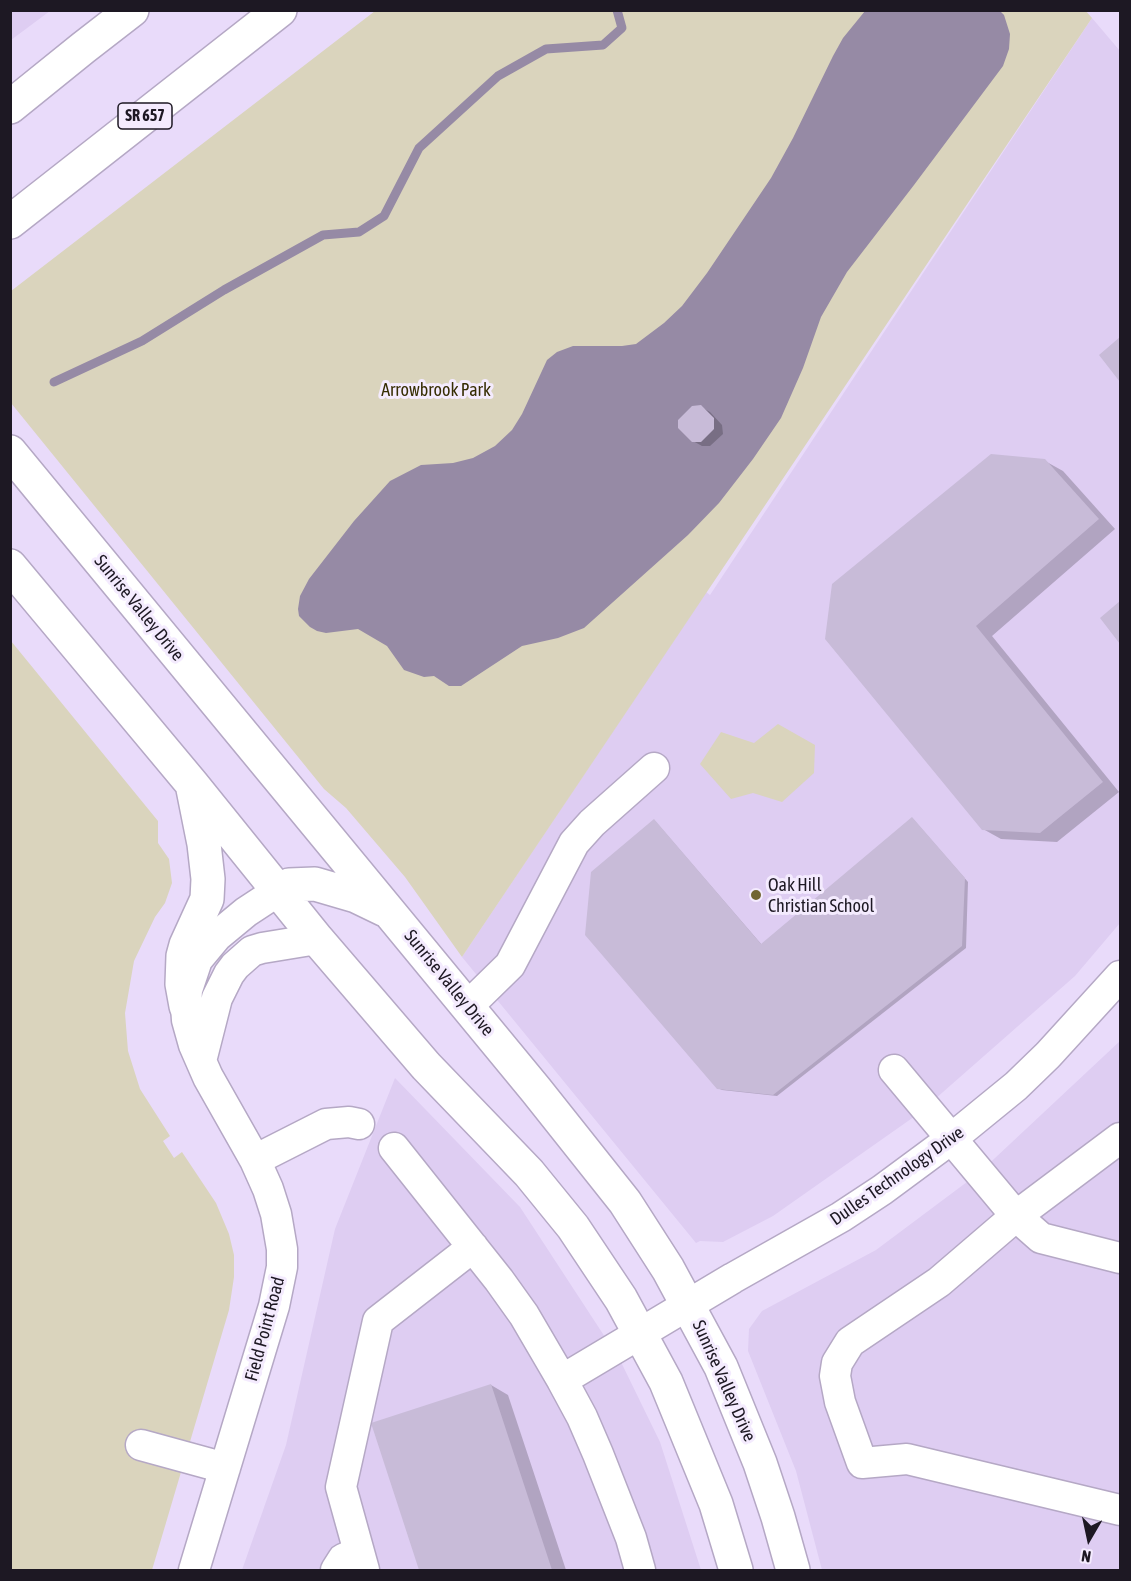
<!DOCTYPE html>
<style>
body{margin:0}
#map{position:relative;width:1131px;height:1581px;overflow:hidden;background:#e9dbfa;font-family:"Asap Condensed",sans-serif}
canvas{display:block}
.frame{position:absolute;inset:0;border:12px solid #1d1823;pointer-events:none}
.north{position:absolute;left:1059px;top:1509px;width:60px;height:60px;-webkit-text-stroke:4px #f4ebfe;paint-order:stroke;rotate:189deg;font-size:16px;font-weight:700;line-height:24px;text-align:center;color:#1d1823}
.north::after{content:'';display:block;margin:auto;width:21px;height:27px;background:#1d1823;clip-path:polygon(50% 0,100% 100%,50% 72%,0 100%)}
</style>
<div id="map">
<canvas width="1131" height="1581"></canvas>
<div class="frame"></div>
<div class="north">N</div>
</div>
<script>
const ctx = document.querySelector('canvas').getContext('2d');
ctx.lineJoin = 'round';
function fill(path, color) { ctx.fillStyle = color; ctx.fill(path, 'evenodd'); }
const shape = rows => new Path2D(rows.map(r => 'M' + r).join(''));
function strokePath(path, color, width, dash) { ctx.strokeStyle = color; ctx.lineWidth = width; ctx.lineCap = dash ? 'butt' : 'round'; ctx.setLineDash(dash || []); ctx.stroke(path); }
function label(font, color, halo, rows, align = 'center') {
  ctx.font = font + ' "Asap Condensed",sans-serif'; ctx.lineWidth = 6; ctx.setLineDash([]); ctx.textBaseline = 'middle'; ctx.strokeStyle = halo; ctx.fillStyle = color; for (const [text, x, y, turn = 0] of rows) {
    ctx.save(); ctx.translate(x, y); ctx.rotate((+turn || 0) * Math.PI / 180); ctx.textAlign = isNaN(turn) ? turn : align; if (halo) ctx.strokeText(text, 0, 0); ctx.fillText(text, 0, 0); ctx.restore();
  }
}
fill(shape([
 [11,10,50,10,50,11,11,40],
 [1092,18,1120,51,1120,923,1075,976,918,1114,773,1216,723,1242,700,1241,696,1243,462,957,706,592,710,595],
 [1120,1041,1120,1570,822,1570,796,1471,748,1351,749,1329,762,1311,876,1250,979,1173],
 [395,1078,520,1207,620,1360,660,1442,701,1570,242,1570,286,1445,335,1229]
]), '#decdf2');
fill(shape([
 [1085,10,1092,18,462,957,405,877,346,808,324,789,11,403,11,291,375,11],
 [11,641,158,821,158,843,169,859,172,883,165,903,155,917,134,961,125,1013,128,1051,140,1089,170,1136,163,1141,174,1158,182,1152,216,1203,229,1234,234,1255,234,1277,229,1310,152,1570,11,1570],
 [778,724,815,745,814,773,782,802,753,793,731,799,700,764,721,732,754,743]
]), '#dad4bd');
fill(shape([
 [865,11,1000,11,1004,15,1010,34,1009,49,1003,66,914,185,847,272,821,317,803,368,781,418,753,459,719,503,688,535,584,628,558,638,522,646,461,686,449,686,434,676,424,677,404,670,387,646,358,629,326,633,317,631,310,627,299,616,298,609,300,596,309,579,354,521,390,481,421,465,453,463,473,458,495,446,512,430,522,414,547,360,557,352,573,346,622,346,636,344,664,323,682,306,707,273,771,178,793,138,833,56,843,38]
]), '#968aa5');
fill(shape([
 [1120,339,1120,380,1101,355],
 [701,407,710,412,722,425,723,434,710,446,702,446,693,441],
 [1045,461,1063,471,1115,529,992,636,1119,792,1057,842,1001,839,983,829,826,639],
 [1120,603,1120,641,1102,619],
 [913,819,968,882,966,948,777,1096,722,1090,718,1088,655,821,762,945],
 [491,1385,508,1395,566,1570,421,1570,373,1424]
]), '#0003');
strokePath(shape([
 [54,382,142,341,224,290,323,235,359,232,384,216,419,148,498,76,546,49,603,45,622,28,617,10]
]), '#968aa5', 9);
fill(shape([
 [1120,337,1120,382,1099,355],
 [701,405,714,418,714,429,701,442,692,442,678,428,678,420,692,406],
 [991,454,1045,459,1099,519,976,626,1103,782,1040,833,982,830,825,639,832,584],
 [1120,601,1120,644,1100,618],
 [912,817,965,878,962,946,773,1095,717,1089,585,935,591,872,654,819,761,944],
 [491,1384,552,1570,419,1570,371,1423]
]), '#c8bbd8');
const minor = shape([
 [468,1006,510,965,574,843,592,823,654,768],
 [201,1061,217,998,229,974,235,966,252,951,262,948,317,939],
 [894,1070,1016,1216,1041,1238,1120,1258],
 [1120,1138,1016,1216,939,1282,850,1342,837,1363,835,1376,840,1402,862,1463,907,1459,1120,1510],
 [394,1148,499,1280,524,1315,562,1380,582,1417,598,1454,631,1538,640,1570],
 [255,1160,326,1124,349,1122,359,1124],
 [562,1380,733,1278,841,1217,882,1190,951,1139,1016,1086,1048,1055,1120,976],
 [141,1445,225,1468],
 [194,1570,274,1306,282,1267,282,1249,276,1214,268,1189,255,1160,208,1077,194,1045,187,1020,186,1006,187,990,197,960,217,936,246,912,278,891],
 [336,1570,343,1559,359,1552],
 [364,1570,341,1487,378,1321,473,1247]
]);
const major = shape([
 [10,107,83,48,132,10],
 [10,222,280,10],
 [10,452,536,1090,625,1202,668,1269,721,1367,760,1463,778,1517,793,1570],
 [10,566,192,784,317,939,426,1066,529,1173,573,1227,621,1299,666,1382,716,1504,736,1570],
 [278,891,289,885,315,884,356,896,385,910],
 [186,1006,182,984,183,956,186,945,207,899,208,879,204,844,193,789]
]);
strokePath(minor, '#b5a8c5', 33);
strokePath(major, '#b5a8c5', 36);
strokePath(minor, '#fff', 30);
strokePath(major, '#fff', 33);
for (const [x, y, r, color] of [
 [756,895,6,"#726532"]
]) { const dot = new Path2D(); dot.arc(x, y, r, 0, 2 * Math.PI); ctx.fillStyle = color; ctx.fill(dot); strokePath(dot, '#f4ebfe', 2); }
for (const [x, y, w] of [
 [145,116,54]
]) { const box = new Path2D(); box.roundRect(x - w / 2, y - 13, w, 26, 4.5); ctx.fillStyle = '#f4ebfe'; ctx.fill(box); strokePath(box, '#1d1823', 1.5); }
label('bold 16px', '#1d1823', null, [
 ["SR 657",145,116]
]);
label('18px', '#362d03', '#f4ebfe', [
 ["Arrowbrook Park",436,390]
]);
label('18px', '#1d1823', '#f4ebfe', [
 ["Sunrise Valley Drive",139,608,51],
 ["Sunrise Valley Drive",449,983,51],
 ["Dulles Technology Drive",897,1176,-35],
 ["Field Point Road",265,1329,-75],
 ["Sunrise Valley Drive",724,1381,66]
]);
label('18px', '#1d1823', '#f4ebfe', [
 ["Oak Hill",768,885],
 ["Christian School",768,906]
], 'left');
</script>
